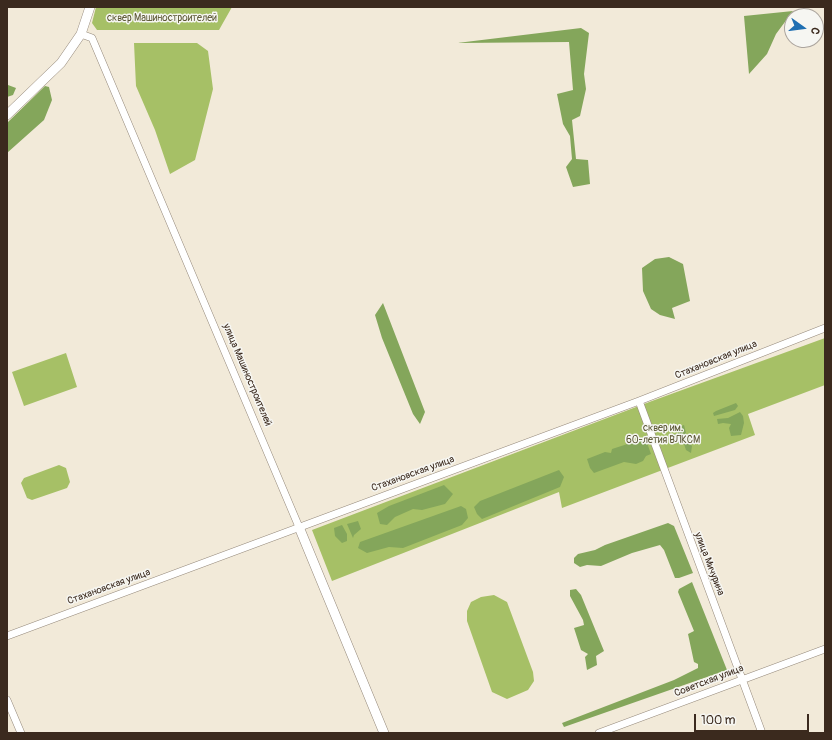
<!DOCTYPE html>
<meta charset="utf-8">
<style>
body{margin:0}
#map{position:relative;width:832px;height:740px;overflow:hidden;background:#f2ead9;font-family:Pangolin,sans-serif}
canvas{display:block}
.frame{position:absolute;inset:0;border:8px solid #3b2a1e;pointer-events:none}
.north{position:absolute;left:784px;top:8px;width:40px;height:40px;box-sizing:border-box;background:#f6f6f2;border:1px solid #aba49d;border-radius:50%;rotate:104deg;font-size:11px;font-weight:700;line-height:16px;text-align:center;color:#3b2a1e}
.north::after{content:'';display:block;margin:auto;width:14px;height:18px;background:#1f6fb2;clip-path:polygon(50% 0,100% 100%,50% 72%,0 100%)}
.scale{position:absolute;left:694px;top:714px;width:115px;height:18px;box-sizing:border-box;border:2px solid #3b2a1e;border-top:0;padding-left:5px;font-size:12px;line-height:14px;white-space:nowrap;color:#3b2a1e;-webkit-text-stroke:3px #f6f6f2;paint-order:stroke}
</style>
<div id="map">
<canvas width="832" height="740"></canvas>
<div class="frame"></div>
<div class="north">С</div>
<div class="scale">100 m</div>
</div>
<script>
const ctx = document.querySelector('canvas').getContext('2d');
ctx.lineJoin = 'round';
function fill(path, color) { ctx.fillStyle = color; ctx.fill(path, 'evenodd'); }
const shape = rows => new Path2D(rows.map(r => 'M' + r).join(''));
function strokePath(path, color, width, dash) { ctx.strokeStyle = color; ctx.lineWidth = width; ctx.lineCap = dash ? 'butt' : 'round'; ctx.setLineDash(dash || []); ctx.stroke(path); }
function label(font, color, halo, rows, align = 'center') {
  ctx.font = font + ' Pangolin,sans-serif'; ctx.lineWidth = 3; ctx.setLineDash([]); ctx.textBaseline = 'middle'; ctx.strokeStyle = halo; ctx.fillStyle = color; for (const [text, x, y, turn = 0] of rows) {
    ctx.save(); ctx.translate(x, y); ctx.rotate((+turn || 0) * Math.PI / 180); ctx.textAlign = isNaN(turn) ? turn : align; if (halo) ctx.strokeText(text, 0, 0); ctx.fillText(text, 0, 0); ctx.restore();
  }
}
fill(shape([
 [96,7,232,7,219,30,97,30,92,23],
 [134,43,197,43,208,51,213,89,195,160,170,174,155,130,136,86],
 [825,338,825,385,748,414,755,435,562,508,559,492,332,581,312,530,652,401],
 [66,353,77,387,24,406,12,372],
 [59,465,66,468,70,482,67,488,32,500,27,498,21,483,24,478],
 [494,595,507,602,533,672,534,681,528,690,507,699,492,692,467,621,467,611,471,602,481,597]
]), '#a6c066');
fill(shape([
 [793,11,776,34,767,54,749,74,744,16],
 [581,28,589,33,584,74,586,89,580,116,572,120,576,159,588,160,590,184,573,187,566,167,572,159,570,136,563,124,557,94,573,90,569,42,457,43],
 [8,85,16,88,13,95,7,97],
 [45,86,49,87,52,100,44,120,7,153,7,123],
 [669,257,683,264,690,301,672,308,675,319,660,315,651,309,643,291,642,268,655,259],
 [383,303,425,412,420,424,413,414,382,338,375,315],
 [736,403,738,406,735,410,714,416,713,413,716,411],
 [740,412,743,416,744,423,741,435,731,436,729,428,731,424,723,423,718,424,717,419,728,418],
 [684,425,686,433,684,437,692,446,691,453,686,450,684,444,672,442,671,434,678,434,679,427],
 [643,439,646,440,651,454,646,456,643,461,636,464,624,462,594,473,590,468,587,459,605,452,611,453,612,449],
 [559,470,564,477,560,487,482,519,477,514,474,507,480,501],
 [444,485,453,494,445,504,422,510,413,509,395,517,387,525,380,524,377,513,389,506],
 [461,506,466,509,468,518,462,525,403,548,389,547,367,553,358,548,360,542],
 [358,521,361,529,354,535,353,538,347,524],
 [668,523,674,526,693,573,679,578,675,578,664,550,660,545,632,553,601,566,587,565,580,567,574,563,574,558,578,554,595,550,605,545],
 [342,525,347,534,347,541,342,543,335,536,334,528],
 [692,582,727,670,564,727,562,723,674,680,698,668,698,664,694,662,688,634,694,631,678,592,679,589],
 [576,589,581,595,604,651,596,656,597,665,587,670,585,657,588,654,581,650,574,628,584,625,583,620,570,596,570,590]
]), '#84a65b');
const street = shape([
 [81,34,92,38,299,527],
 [639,401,762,733],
 [7,636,639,401,825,328],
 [7,700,21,733],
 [599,733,825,649]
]);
const secondary = shape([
 [7,115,61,63,81,34,90,7],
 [299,527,384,733]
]);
strokePath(street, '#968a7c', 8);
strokePath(secondary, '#968a7c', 10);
strokePath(street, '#fff', 7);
strokePath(secondary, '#fff', 9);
label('10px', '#5b5734', '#f6f6f2', [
 ["сквер Машиностроителей",162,18],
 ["сквер им.",663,428],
 ["60-летия ВЛКСМ",663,440]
]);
label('10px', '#3b2a1e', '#f6f6f2', [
 ["Стахановская улица",716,360,-22],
 ["улица Машиностроителей",247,375,67],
 ["Стахановская улица",413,474,-20],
 ["улица Мичурина",709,564,69],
 ["Стахановская улица",109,587,-20],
 ["Советская улица",709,681,-21]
]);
</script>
